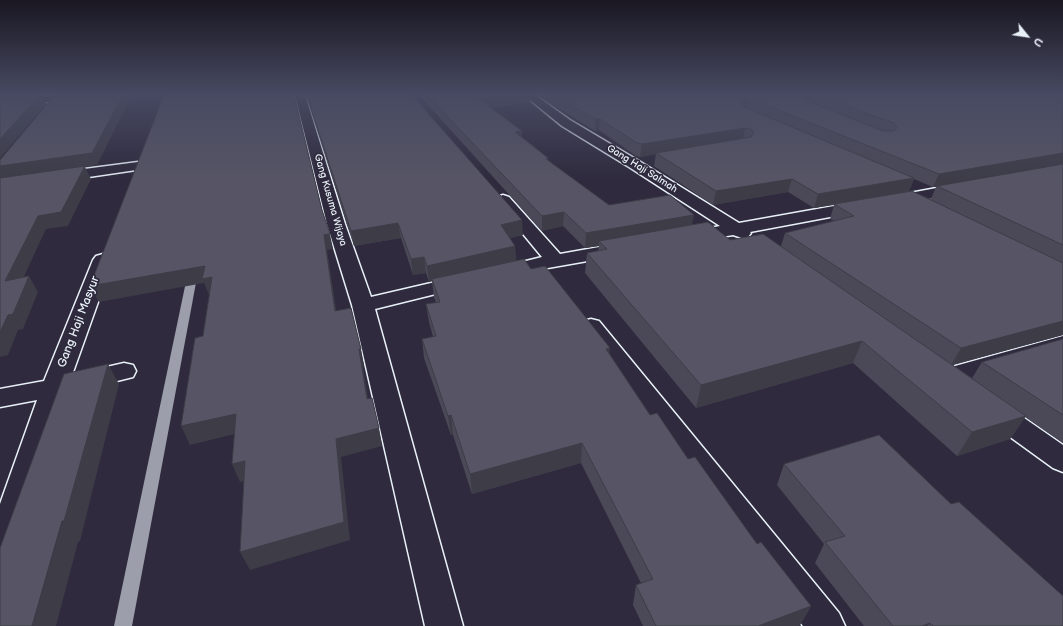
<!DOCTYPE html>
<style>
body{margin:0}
#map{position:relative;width:1063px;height:626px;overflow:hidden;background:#2f2a3d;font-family:"Balsamiq Sans",sans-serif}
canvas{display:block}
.north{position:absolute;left:1007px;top:16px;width:40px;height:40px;-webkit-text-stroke:3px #2f2a3d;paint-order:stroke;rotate:120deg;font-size:11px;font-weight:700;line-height:16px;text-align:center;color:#e8f1f8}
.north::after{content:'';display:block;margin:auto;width:14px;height:18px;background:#e8f1f8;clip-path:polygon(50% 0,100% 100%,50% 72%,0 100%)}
</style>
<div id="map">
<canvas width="1063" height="626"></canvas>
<div class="north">U</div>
</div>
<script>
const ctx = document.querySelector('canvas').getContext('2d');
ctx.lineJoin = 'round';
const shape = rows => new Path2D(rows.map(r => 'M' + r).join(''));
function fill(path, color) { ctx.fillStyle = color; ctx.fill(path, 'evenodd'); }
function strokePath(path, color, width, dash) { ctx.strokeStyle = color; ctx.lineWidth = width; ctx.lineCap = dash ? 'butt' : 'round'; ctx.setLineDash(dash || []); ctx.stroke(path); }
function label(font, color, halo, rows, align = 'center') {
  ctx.font = font + ' "Balsamiq Sans",sans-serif'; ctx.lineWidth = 3.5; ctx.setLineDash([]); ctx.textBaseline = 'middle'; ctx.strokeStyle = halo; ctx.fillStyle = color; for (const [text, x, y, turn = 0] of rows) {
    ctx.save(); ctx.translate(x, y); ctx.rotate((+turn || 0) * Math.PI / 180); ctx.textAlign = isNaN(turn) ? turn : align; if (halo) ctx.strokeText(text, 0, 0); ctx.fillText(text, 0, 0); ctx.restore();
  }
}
fill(shape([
 [193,269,198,272,132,626,114,626,188,272,193,269]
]), '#9c9fab');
const minor = shape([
 [295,95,305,95,345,224,371,297,461,276,468,278,471,282,468,286,375,309,463,626,425,626,352,305,327,224,295,95],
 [524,95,535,95,570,120,639,161,739,223,862,201,868,202,870,206,868,210,862,211,750,232,751,233,748,237,742,238,733,235,691,242,685,241,682,237,685,233,720,226,629,167,562,126,524,95],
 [138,162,143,163,145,166,143,169,0,190,0,180,138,162],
 [963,183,969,185,971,188,969,191,894,206,888,204,886,201,888,198,894,196,963,183],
 [503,195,509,197,560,254,616,244,623,246,625,250,623,254,616,256,542,269,501,279,494,277,491,273,494,269,542,257,495,200,497,197,503,195],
 [103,254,110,256,113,260,72,375,124,363,133,365,136,371,133,377,65,394,17,552,12,563,0,568,0,504,37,400,0,407,0,389,44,381,93,260,96,256,103,254],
 [591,319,599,321,839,613,845,626,803,626,580,326,583,321,591,319],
 [1063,336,1063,351,946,386,937,383,933,377,937,371,1063,336],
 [994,401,1004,404,1063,445,1063,472,1053,468,984,418,981,411,984,404,994,401]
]);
const major = shape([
 [61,95,99,95,94,98,0,106,0,100,61,95]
]);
strokePath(minor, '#e8f1f8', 3);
strokePath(major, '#e8f1f8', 3);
fill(minor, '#2f2a3d');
fill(major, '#2f2a3d');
fill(shape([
 [306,95,412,95,523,235,510,238,515,246,516,261,531,269,609,353,650,415,688,459,757,544,811,606,800,625,798,626,643,626,633,605,636,585,641,583,581,463,472,494,453,435,451,435,424,358,422,339,433,337,429,322,426,304,436,303,434,297,432,281,429,282,426,273,413,275,401,238,354,246],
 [419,95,529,95,530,102,490,108,522,137,548,158,548,160,609,205,692,225,730,240,781,246,785,233,834,221,830,219,834,205,814,208,788,192,713,205,654,166,656,154,640,157,636,156,599,130,595,131,537,95,1063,95,1063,335,953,365,972,378,982,362,1063,339,1063,443,1025,417,1010,439,957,456,853,363,696,408,585,273,587,253,598,251,599,246,585,248,563,226,542,231],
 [914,179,933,187,936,187,931,199,909,191],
 [784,464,1063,626,864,626,815,563,824,544,777,485]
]), '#4b4957');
fill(shape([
 [0,95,44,95,42,95,46,104,0,158],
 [123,95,132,95,97,165,85,167,91,179,68,226,46,229,15,296,5,281,0,179,0,166],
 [508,95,529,95,530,102,479,109,478,98],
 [807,95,810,95,808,104,800,107,803,96],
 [748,98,746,109,742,110,741,102,744,99],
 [595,119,600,119,599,130,595,131],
 [745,128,743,140,656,153,656,154,640,157,642,144],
 [522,131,522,143,515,132],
 [1063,153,1063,165,937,186,936,187,933,187,939,174],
 [914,178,909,191,814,208,818,194],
 [792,179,788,192,713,205,716,191],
 [564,212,563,226,542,231,542,216],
 [694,215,691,230,599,241,599,246,585,248,586,233],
 [522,220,523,235,502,240,501,225],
 [398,223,401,238,354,246,351,231],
 [330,234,333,249,327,250,339,328,335,311,324,235],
 [515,246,516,262,432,279,432,281,429,282,427,266],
 [424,257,426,273,413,275,411,259],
 [205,266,212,277,218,293,209,295,204,283,99,302,90,286],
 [29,276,38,292,23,329,18,330,8,355,0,357,0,332,8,315],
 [1063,321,1063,335,951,365,961,348],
 [862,341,853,363,696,408,701,385],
 [610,348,608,367,606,349],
 [359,349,361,349,364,366,363,367,371,417,367,399],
 [108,364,119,384,80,541,78,542,56,626,32,626],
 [236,414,243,432,190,445,181,426],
 [451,415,453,435,451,435,448,416],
 [1026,416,1010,439,957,456,972,432],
 [379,428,382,446,341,457,350,540,250,570,240,552,336,439],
 [582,443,581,463,472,494,470,474],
 [245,461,253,479,240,482,232,464],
 [811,606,800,625,798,626,758,626],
 [930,623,927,626,922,626]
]), '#3d3c47');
const building = shape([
 [30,95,40,95,0,139,0,97,30,95],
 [55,95,123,95,92,153,0,166,0,160,55,95],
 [164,95,294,95,322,210,330,234,324,235,335,311,351,308,361,349,359,349,367,399,372,398,379,428,336,439,344,522,240,552,245,461,232,464,236,414,181,426,195,338,203,336,212,277,202,279,205,266,90,286,164,95],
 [307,95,412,95,522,220,501,225,515,246,427,266,424,257,411,259,398,223,351,231,307,95],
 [427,95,508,95,478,98,522,131,515,132,548,158,546,159,609,205,670,195,694,215,586,233,564,212,542,216,427,95],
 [554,95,807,95,803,96,805,100,883,131,894,131,897,128,894,123,815,95,1063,95,1063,153,939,174,748,98,744,99,741,102,744,107,914,178,818,194,792,179,716,191,656,153,751,137,754,132,751,129,745,128,642,144,637,143,600,119,595,119,554,95],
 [1063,164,1063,245,937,186,1063,164],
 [85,166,61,212,38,216,5,281,29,276,13,314,8,315,0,332,0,178,85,166],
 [912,191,1063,263,1063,321,961,348,785,233,854,216,834,204,912,191],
 [708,222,730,240,763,234,1026,416,972,432,862,341,701,385,587,253,607,249,599,241,708,222],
 [524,259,531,269,545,266,610,348,606,349,650,415,657,413,688,459,695,457,757,544,761,542,811,606,758,626,656,626,636,585,653,579,582,443,470,474,451,415,448,416,422,339,436,336,426,304,440,302,432,279,524,259],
 [1063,339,1063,415,982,362,1063,339],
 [108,364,64,521,62,521,32,626,0,626,0,548,64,374,108,364],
 [879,435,951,504,959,502,1063,596,1063,626,933,626,930,623,922,626,893,626,825,542,845,536,784,464,879,435]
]);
fill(building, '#575565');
strokePath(building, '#3d3c47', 1);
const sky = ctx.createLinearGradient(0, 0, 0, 182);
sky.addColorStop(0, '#1a1722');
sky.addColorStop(0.52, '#474a62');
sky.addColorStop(1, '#474a6200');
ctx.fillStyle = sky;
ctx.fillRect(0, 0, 1063, 182);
label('10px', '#e8f1f8', '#2f2a3d', [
 ["Gang Haji Salmah",642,169,32],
 ["Gang Kusuma Wijaya",330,200,74]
]);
label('12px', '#e8f1f8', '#2f2a3d', [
 ["Gang Haji Masyur",79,322,-69]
]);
</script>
